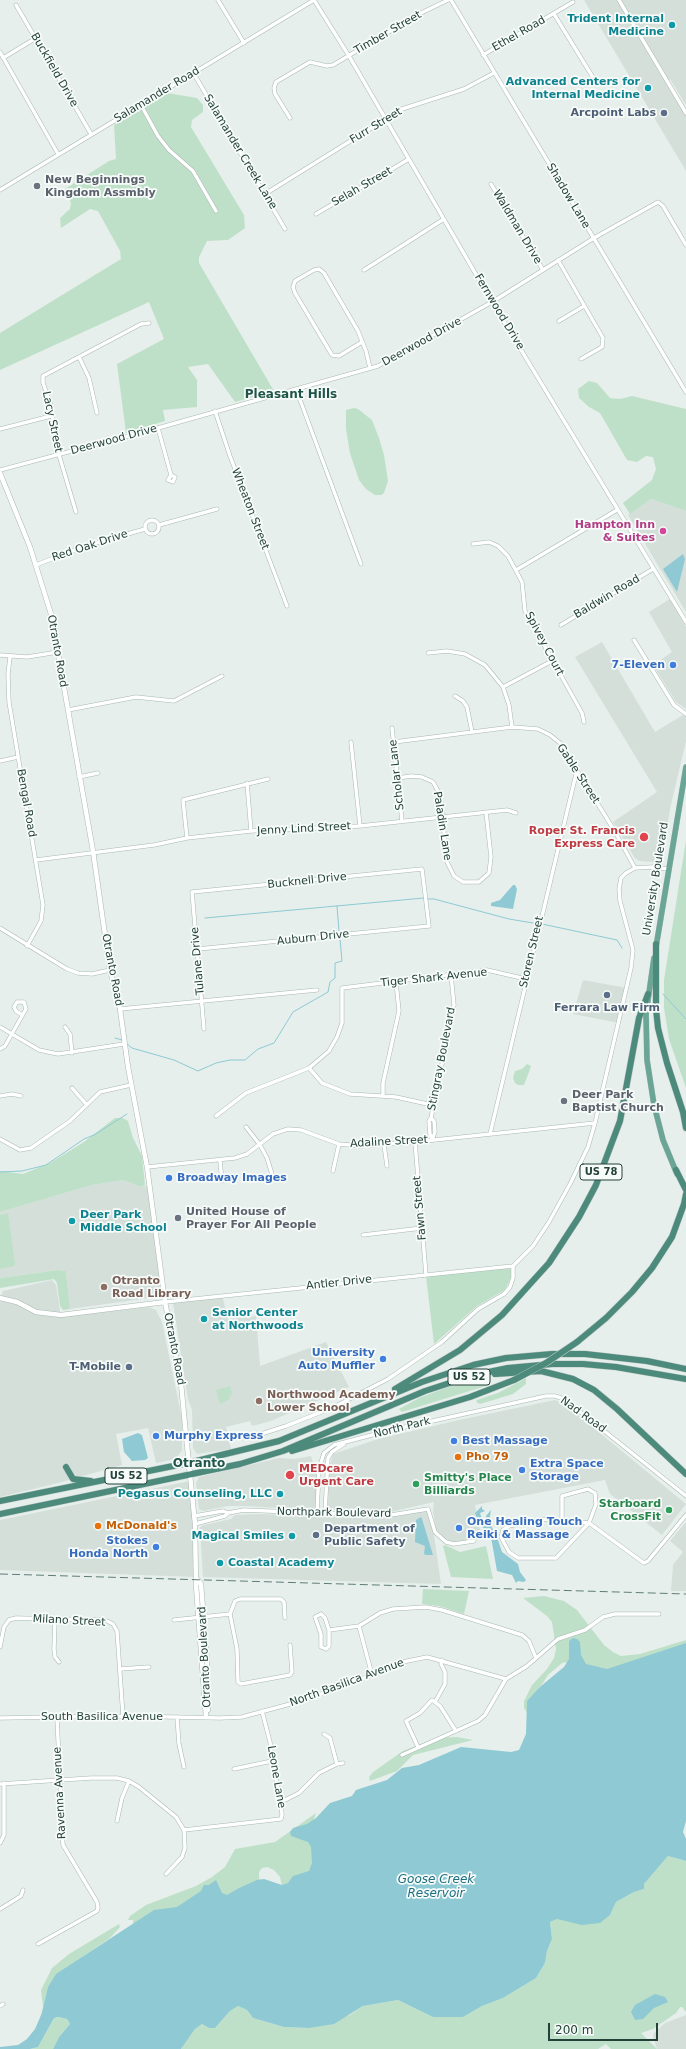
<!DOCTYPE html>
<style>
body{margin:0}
#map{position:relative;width:686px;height:2049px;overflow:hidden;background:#e6efeb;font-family:"DejaVu Sans",sans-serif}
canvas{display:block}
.scale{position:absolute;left:548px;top:2023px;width:110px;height:18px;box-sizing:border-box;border:2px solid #24423a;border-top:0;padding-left:5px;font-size:12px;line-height:14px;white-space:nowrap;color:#24423a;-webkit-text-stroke:3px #f7fbf9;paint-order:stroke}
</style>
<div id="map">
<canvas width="686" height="2049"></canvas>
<div class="scale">200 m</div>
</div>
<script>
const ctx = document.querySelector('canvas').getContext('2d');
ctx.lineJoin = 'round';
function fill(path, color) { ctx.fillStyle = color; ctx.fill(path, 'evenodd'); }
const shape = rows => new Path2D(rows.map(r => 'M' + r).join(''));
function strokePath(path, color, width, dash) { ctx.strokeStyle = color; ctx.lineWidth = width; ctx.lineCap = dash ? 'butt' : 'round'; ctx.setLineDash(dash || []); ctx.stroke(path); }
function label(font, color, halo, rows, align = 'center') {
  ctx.font = font + ' "DejaVu Sans",sans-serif'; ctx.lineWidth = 3.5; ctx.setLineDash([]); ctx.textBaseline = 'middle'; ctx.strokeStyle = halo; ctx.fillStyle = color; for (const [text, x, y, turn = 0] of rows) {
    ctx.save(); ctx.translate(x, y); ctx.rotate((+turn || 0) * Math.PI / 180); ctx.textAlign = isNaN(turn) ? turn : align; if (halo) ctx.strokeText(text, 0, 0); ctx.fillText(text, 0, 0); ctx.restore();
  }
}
fill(shape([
 [584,0,686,0,686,105,670,79,667,81,686,113,686,171],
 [651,499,686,511,686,612,628,515],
 [670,599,686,627,686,709,676,702,653,665,672,652,649,612],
 [602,642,655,732,683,715,686,716,686,741,670,809,662,858,656,862,639,861,635,858,613,822,657,792,575,657],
 [583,980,627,988,619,1023,573,1014],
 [123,1180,141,1187,149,1185,164,1296,70,1309,66,1271,58,1270,0,1278,0,1212,92,1185],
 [52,1280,56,1285,61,1317,149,1307,156,1310,162,1322,182,1419,182,1450,176,1459,156,1463,148,1428,116,1434,122,1465,58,1483,0,1497,0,1303,3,1291],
 [222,1295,228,1319,256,1316,260,1366,326,1342,349,1387,271,1421,252,1426,250,1421,226,1427,231,1449,197,1454,193,1448,192,1410,188,1399,173,1303],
 [555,1400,566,1405,686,1504,662,1535,610,1494,605,1480,475,1505,482,1539,454,1544,442,1536,436,1529,433,1511,434,1502,386,1513,330,1510,328,1508,329,1468,333,1454,378,1439,459,1420],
 [311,1456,317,1476,316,1508,313,1510,245,1506,228,1506,203,1511,199,1509,196,1483,199,1477,279,1458,295,1459],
 [190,1481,197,1577,0,1570,0,1520],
 [425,1511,427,1512,434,1535,441,1584,203,1577,200,1527,204,1525,231,1519,235,1515,259,1514,382,1519],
 [686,1522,686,1591,671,1591,673,1565,683,1552,670,1541],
 [686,2015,686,2049,657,2049,653,2036,654,2033,665,2023]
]), '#d4dfda');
fill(shape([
 [167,93,197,98,203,105,203,112,192,120,191,127,244,215,245,228,228,240,207,241,199,257,199,263,274,391,235,402,208,364,188,367,197,380,197,407,163,410,165,421,126,433,117,364,164,339,149,302,0,370,0,333,121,259,120,251,98,211,90,209,61,228,60,218,70,209,71,203,65,189,109,161,116,159,114,125],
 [589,381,597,383,610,398,620,399,632,396,686,409,686,511,651,499,630,514,623,503,652,480,656,469,653,457,646,456,637,462,627,460,600,413,589,407,579,398,578,389],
 [354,408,358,409,372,420,379,438,384,455,388,481,384,493,381,495,375,495,366,489,359,480,350,453,346,429,346,410],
 [686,840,686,1088,669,1039,664,1008,664,980],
 [527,1064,531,1066,529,1072,524,1085,518,1085,515,1083,513,1078,515,1071,522,1069],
 [115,1118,123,1118,128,1121,133,1138,142,1156,145,1185,141,1187,123,1180,92,1185,0,1212,0,1171,23,1174,50,1163,84,1142],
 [8,1213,15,1264,14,1266,0,1269,0,1215],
 [507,1268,511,1270,512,1275,505,1290,477,1306,434,1344,426,1276],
 [58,1270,66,1271,70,1309,63,1310,60,1306,57,1283,54,1279,0,1288,0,1278],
 [487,1378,489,1385,402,1412,399,1409,419,1398,448,1387],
 [526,1378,526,1384,513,1394,480,1404,476,1402,477,1400,498,1393],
 [230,1386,232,1394,228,1400,220,1404,216,1390],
 [445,1545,460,1552,486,1546,493,1579,451,1577,443,1546],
 [423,1589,469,1591,464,1614,439,1606,422,1604],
 [544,1596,564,1601,577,1610,604,1645,613,1652,621,1656,640,1654,686,1640,686,1724,610,1672,574,1661,562,1663,548,1675,539,1689,530,1717,524,1708,524,1701,532,1685,547,1669,554,1658,556,1649,552,1622,547,1616,523,1598],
 [457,1737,473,1740,413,1755,397,1771,370,1781,369,1777,373,1772,403,1751,436,1738],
 [316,1813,313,1822,315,1869,282,1886,280,1877,274,1870,267,1867,262,1868,259,1872,259,1877,263,1893,133,1925,133,1920,128,1920,130,1916,146,1905,196,1886,212,1877,225,1867,235,1849,275,1842],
 [668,1856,686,1861,686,2012,682,2007,680,2007,676,2013,653,2029,641,2033,657,2049,611,2049,606,2044,598,2049,181,2049,195,2029,202,2024,209,2028,215,2028,230,2011,238,2006,247,2010,253,2018,284,2027,309,2028,350,2015,363,2006,398,2000,433,2017,463,2017,482,2006,503,1998,536,1978,545,1963,547,1951,552,1939,550,1922,557,1919,610,1915,616,1902,634,1892,644,1889,644,1884],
 [119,1924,120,1927,110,1938,56,1975,38,2027,43,2007,41,1990,52,1968,69,1954],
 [62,2017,67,2019,70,2024,59,2037,53,2049,30,2049,38,2047,54,2018]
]), '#bfe0c8');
fill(shape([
 [683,554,685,559,677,592,663,569],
 [513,885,515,885,517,889,513,909,491,906,491,903,500,900],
 [138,1433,142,1435,148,1458,145,1460,132,1461,124,1452,122,1439],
 [482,1506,482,1509,485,1511,480,1513,483,1523,487,1525,486,1516,491,1510,489,1522,497,1537,502,1552,518,1564,520,1572,526,1580,524,1582,518,1581,516,1583,512,1575,497,1571,491,1537,480,1524,475,1513],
 [421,1517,422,1519,433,1555,426,1555,424,1554,425,1546,415,1542,416,1520],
 [573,1638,577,1639,580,1642,581,1655,586,1664,607,1669,686,1643,686,1821,683,1832,686,1839,686,1861,668,1856,644,1884,644,1889,634,1892,616,1902,610,1915,600,1923,582,1925,557,1919,550,1922,552,1939,547,1951,545,1963,536,1978,503,1998,482,2006,463,2017,433,2017,398,2000,363,2006,334,2024,309,2028,284,2027,253,2018,247,2010,238,2006,230,2011,215,2028,209,2028,202,2024,195,2029,181,2049,53,2049,59,2037,70,2024,67,2019,59,2017,54,2018,38,2047,30,2049,0,2049,0,2047,18,2045,27,2039,35,2029,42,2013,48,1987,56,1974,154,1910,177,1907,201,1891,204,1885,209,1885,216,1880,222,1893,227,1895,239,1888,257,1880,264,1879,282,1885,288,1883,293,1876,309,1871,312,1863,311,1847,308,1842,291,1836,290,1832,293,1828,307,1824,316,1818,330,1803,352,1796,356,1790,387,1780,402,1768,419,1765,461,1747,511,1752,519,1750,526,1734,527,1701,541,1686,564,1667,569,1659,569,1641],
 [655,1994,665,1997,668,2002,654,2008,643,2019,635,2020,631,2012,635,2005]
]), '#8ec9d4');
strokePath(shape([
 [427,899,434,899,509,919,539,924],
 [337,906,339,931],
 [205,918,424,898],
 [542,924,617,940,622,948],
 [663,994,686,1019],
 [115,1038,122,1040],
 [127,1044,132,1048,174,1060,198,1071,216,1063,230,1060,245,1060,258,1049,274,1043,293,1012,328,992,330,982,335,978,335,963,342,961,340,939],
 [0,1172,22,1171,46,1165,84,1139,94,1135,127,1114]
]), '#8ec9d4', 1);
const minor = shape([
 [218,0,244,43],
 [451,0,686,392],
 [619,0,686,113],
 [16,5,91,134],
 [554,14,597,84],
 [0,52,58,154],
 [483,55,573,2],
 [3,58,36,38],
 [194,74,285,229],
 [141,105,158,136,169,150,193,171,216,211],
 [290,118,275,94,274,88,276,82,310,62,327,66,333,65,417,15,448,0],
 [491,184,543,270],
 [0,190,314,0,349,56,492,302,686,622],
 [265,194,402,109,464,89,494,73],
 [316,214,409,159],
 [558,260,603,338,602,347,581,359],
 [364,270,444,219],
 [559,321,584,306],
 [362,342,339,356,332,355,295,293,293,287,295,281,314,270,319,269,324,273,358,331,366,351,370,368],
 [79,357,89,378,97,413],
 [296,389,361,564],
 [215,411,230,456,287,606],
 [158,428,171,475,168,480,173,482,175,477,171,475],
 [0,429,51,416],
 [0,470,158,428,378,366,492,302,594,238,658,202,663,206,686,245],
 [76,512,59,455,50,402,43,383,43,376,141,324,149,323],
 '145 527a7 7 0 1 1 14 0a7 7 0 1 1-14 0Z',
 [159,525,217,509],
 [473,544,489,542,498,546,508,556,522,582,525,611,582,713,584,722],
 [36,565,82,547,145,529],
 [516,570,617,510],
 [561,625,653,569],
 [634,640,674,705,686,714],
 [428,653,447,651,465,654,485,665,503,687,509,705,512,727],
 [0,655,27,657,58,652],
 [10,657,8,674,9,702,43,905,41,921,27,946],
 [503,687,552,661],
 [455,696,463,701,467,707,472,732],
 [68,710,136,697,174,701,222,676],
 [392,728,402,821],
 [351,742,360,826],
 [394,742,512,727,538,729,550,735,560,743,614,830,635,868],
 [0,761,18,757],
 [79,777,98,773],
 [398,778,411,776,422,777,433,782,438,791,441,802,447,862,454,876,463,882,479,882,489,873,491,857,486,812],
 [247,783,251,831],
 [187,838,183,800,268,779],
 [36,860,154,845,187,838,251,831,360,826,507,810,516,813],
 [0,928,67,969,78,973,92,974,110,970],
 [198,949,429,926,422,869,192,892,204,1029],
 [120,1009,317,990],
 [0,1027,39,1050,58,1054,124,1044],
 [65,1027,70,1034,72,1053],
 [0,1049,5,1046,26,1009,24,1002,17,1002,14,1007,16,1011,22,1015],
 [309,1068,322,1083,350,1094,396,1097,432,1105],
 [72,1088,87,1105],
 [0,1096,12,1094,21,1096],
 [383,1096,383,1083,399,1011,396,982],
 [216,1116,246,1093,309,1068,329,1051,337,1037,342,1023,342,988,487,970,526,979],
 [431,1118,454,1005,451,975],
 [431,1118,434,1121,435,1132,432,1140,430,1134,429,1121,431,1118],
 [246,1127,260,1145,267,1158,272,1174],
 [490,1134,577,770],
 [0,1139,20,1150,31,1148,70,1121,100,1092,131,1085],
 [415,1142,426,1275],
 [384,1145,387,1166],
 [220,1161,222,1181],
 [147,1167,235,1158,247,1154,273,1134,288,1129,301,1130,339,1144,360,1146,415,1142,595,1123],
 [333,1171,339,1144],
 [363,1235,422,1228],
 [165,1302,513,1266],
 [236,1435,242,1438,255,1436,286,1426,334,1407,388,1379,442,1342,478,1309,504,1294,510,1287,513,1278,513,1266,533,1246,549,1222,570,1184,588,1147,595,1123,631,968,633,950,620,901,619,889,621,878,626,873,635,868,652,867,668,869],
 [317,1513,319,1469,324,1453,334,1445,387,1431,546,1396,555,1396,564,1399,686,1496],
 [325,1513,328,1458,332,1452,344,1444],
 [194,1516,223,1511,228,1513],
 [562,1521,562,1496,588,1489,595,1493,596,1504,589,1523,556,1558,518,1558,509,1552,501,1537,503,1530,509,1526,538,1520,548,1519,562,1521,589,1523,644,1563,648,1561,686,1515],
 [195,1524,225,1516,228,1513,244,1510,385,1516,428,1509,435,1532,446,1542,454,1544,474,1541],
 [321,1614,325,1618,329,1630,329,1646,326,1649,321,1647,321,1634,315,1617,321,1614],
 [285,1618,284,1602,281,1599,240,1599,235,1601,230,1614,237,1649,238,1682,241,1684,290,1675,292,1672,290,1645],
 [55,1619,54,1649,55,1657,59,1662],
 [174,1620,230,1614],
 [359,1626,372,1675],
 [329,1630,359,1626,380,1613,393,1609,426,1607,442,1610,522,1635,529,1641,536,1658],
 [0,1647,4,1627,9,1620,16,1618,105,1620,113,1624,117,1631,123,1716],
 [120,1669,149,1667],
 [435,1702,445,1684,445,1672,441,1664,442,1660],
 [177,1717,179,1744,184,1767],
 [0,1718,123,1716,220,1718,242,1717,305,1700,372,1675,393,1664,427,1657,506,1679,527,1666,558,1639,585,1630,603,1617,615,1614,659,1614],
 [324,1734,330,1738,337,1764],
 [418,1747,406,1721,420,1713,432,1700,440,1706,456,1731],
 [402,1755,478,1721,485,1715,506,1679],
 [234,1769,272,1761],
 [0,1784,91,1778,117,1778,129,1781,139,1787,176,1817,184,1830,185,1848,182,1857,166,1874],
 [281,1802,299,1793,319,1773,337,1764,343,1763],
 [117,1821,122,1798,129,1781],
 [184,1830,281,1819,282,1815,281,1802,272,1761,270,1742,262,1711],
 [0,1843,4,1835,4,1783],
 [0,1909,21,1896,23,1890],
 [38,1944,97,1911,98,1908,97,1902,63,1845,57,1718],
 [0,2006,3,2004]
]);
const tertiary = shape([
 [0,473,30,547,51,614,93,851,110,970,120,1009,128,1067,147,1167,165,1302,181,1383,185,1425,195,1524,196,1585,206,1717],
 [0,1298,17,1302,36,1312,61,1315,165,1302],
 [197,1579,201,1584,207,1662,208,1710]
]);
const primary = shape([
 [656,947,686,767],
 [654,958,646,1014,647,1060,654,1105,663,1140,677,1174]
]);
const trunk = shape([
 [656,944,656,1009,658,1028,667,1063,683,1112,686,1128],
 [676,1170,686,1190],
 [577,1342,606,1318,632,1292,652,1268,672,1237,684,1204,686,1194],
 [495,1374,541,1371,573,1379,594,1390,617,1409,686,1474],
 [395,1389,460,1350,502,1315,549,1263,579,1217,596,1185,620,1121,639,1018,648,994],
 [292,1451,470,1397,514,1380],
 [66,1467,73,1479,91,1481],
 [0,1501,188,1463,279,1441,422,1382,473,1365,506,1358,552,1354,585,1354,647,1361,686,1369],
 [0,1514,240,1464,283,1451,425,1391,474,1375,508,1368,552,1364,583,1364,616,1367,686,1379]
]);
strokePath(minor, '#a8b8b2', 4.5);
strokePath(tertiary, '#a8b8b2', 5.5);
strokePath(primary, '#c2cac8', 6);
strokePath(trunk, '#c2cac8', 7);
strokePath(minor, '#fff', 3.5);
strokePath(tertiary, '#fff', 4.5);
strokePath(primary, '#6aa596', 5.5);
strokePath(trunk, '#4c8a7c', 6);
strokePath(shape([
 [0,1574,686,1594]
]), '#5f7d75', 1, [8, 4]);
const trunkBridge = shape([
 [514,1380,546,1363,577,1342]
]);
strokePath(trunkBridge, '#c2cac8', 7, []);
strokePath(trunkBridge, '#4c8a7c', 6);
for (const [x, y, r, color] of [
 [672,25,4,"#0f9aa8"],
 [648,88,4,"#0f9aa8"],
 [664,113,4,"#5c6f8a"],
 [37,186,4,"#6b7280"],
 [663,531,4,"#d1479c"],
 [673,665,4,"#3f7fe0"],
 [644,837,5,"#e0444e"],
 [607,995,4,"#5c6f8a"],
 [564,1101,4,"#6b7280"],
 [169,1178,4,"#3f7fe0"],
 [178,1218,4,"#6b7280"],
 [72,1221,4,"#0f9aa8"],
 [104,1287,4,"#8d6e63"],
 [204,1319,4,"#0f9aa8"],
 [383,1359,4,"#3f7fe0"],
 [129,1367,4,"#5c6f8a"],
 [259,1401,4,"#8d6e63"],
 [156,1436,4,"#3f7fe0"],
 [454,1441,4,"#3f7fe0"],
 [458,1457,4,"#e8710a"],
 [522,1470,4,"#3f7fe0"],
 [290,1475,5,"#e0444e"],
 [416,1484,4,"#2e9e5b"],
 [280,1494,4,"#0f9aa8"],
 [669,1510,4,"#2e9e5b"],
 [98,1526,4,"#e8710a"],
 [459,1528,4,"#3f7fe0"],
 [316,1535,4,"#5c6f8a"],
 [292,1536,4,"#0f9aa8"],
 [156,1547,4,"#3f7fe0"],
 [220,1563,4,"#0f9aa8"]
]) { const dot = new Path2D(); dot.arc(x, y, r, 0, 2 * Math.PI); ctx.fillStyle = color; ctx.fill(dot); strokePath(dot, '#f7fbf9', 1.5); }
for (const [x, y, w] of [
 [601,1172,42],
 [469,1377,42],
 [126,1476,42]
]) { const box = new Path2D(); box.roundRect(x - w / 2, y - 8, w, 16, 3); ctx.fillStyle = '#f7fbf9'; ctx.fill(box); strokePath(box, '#24423a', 1); }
label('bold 10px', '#24423a', null, [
 ["US 78",601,1172],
 ["US 52",469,1377],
 ["US 52",126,1476]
]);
label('bold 11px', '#0d838f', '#f7fbf9', [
 ["Trident Internal",664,19],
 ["Medicine",664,32],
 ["Advanced Centers for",640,82],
 ["Internal Medicine",640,95],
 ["Deer Park",80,1215,"left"],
 ["Middle School",80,1228,"left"],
 ["Senior Center",212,1313,"left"],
 ["at Northwoods",212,1326,"left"],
 ["Pegasus Counseling, LLC",272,1494],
 ["Magical Smiles",284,1536],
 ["Coastal Academy",228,1563,"left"]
], 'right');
label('11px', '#24423a', '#f7fbf9', [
 ["Timber Street",388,33,-30],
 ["Ethel Road",519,34,-30],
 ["Buckfield Drive",54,70,60],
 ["Salamander Road",157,95,-31],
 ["Furr Street",376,126,-31],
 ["Salamander Creek Lane",240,152,59],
 ["Selah Street",362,187,-30],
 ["Shadow Lane",568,196,59],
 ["Waldman Drive",517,227,59],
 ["Fernwood Drive",499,312,59],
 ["Deerwood Drive",422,342,-29],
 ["Lacy Street",52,422,78],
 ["Deerwood Drive",114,440,-15],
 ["Wheaton Street",250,509,69],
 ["Red Oak Drive",90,546,-18],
 ["Baldwin Road",607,597,-31],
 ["Spivey Court",544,644,62],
 ["Otranto Road",57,651,80],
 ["Gable Street",578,774,57],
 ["Scholar Lane",397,775,-96],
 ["Bengal Road",26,803,80],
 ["Paladin Lane",442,826,81],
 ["Jenny Lind Street",304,829,-3],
 ["University Boulevard",656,879,-81],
 ["Bucknell Drive",307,881,-6],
 ["Auburn Drive",313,938,-6],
 ["Storen Street",532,952,-77],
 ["Tulane Drive",198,961,-95],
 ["Otranto Road",112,970,79],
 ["Tiger Shark Avenue",434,978,-6],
 ["Stingray Boulevard",442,1059,-79],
 ["Adaline Street",389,1142,-3],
 ["Fawn Street",420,1208,-95],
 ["Antler Drive",339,1283,-6],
 ["Otranto Road",174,1349,79],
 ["Nad Road",583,1415,36],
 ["North Park",402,1428,-14],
 ["Northpark Boulevard",334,1513,1],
 ["Milano Street",69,1621,3],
 ["Otranto Boulevard",205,1657,-93],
 ["North Basilica Avenue",347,1683,-20],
 ["South Basilica Avenue",102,1717],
 ["Leone Lane",276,1777,80],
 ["Ravenna Avenue",60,1793,-93]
]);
label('bold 11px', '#4e5e75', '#f7fbf9', [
 ["Arcpoint Labs",656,113],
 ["Ferrara Law Firm",607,1008,"center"],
 ["T-Mobile",121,1367],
 ["Department of",324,1529,"left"],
 ["Public Safety",324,1542,"left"]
], 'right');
label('bold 11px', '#5b616d', '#f7fbf9', [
 ["New Beginnings",45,180],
 ["Kingdom Assmbly",45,193],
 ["Deer Park",572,1095],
 ["Baptist Church",572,1108],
 ["United House of",186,1212],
 ["Prayer For All People",186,1225]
], 'left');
label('bold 11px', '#b23c85', '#f7fbf9', [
 ["Hampton Inn",655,525],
 ["& Suites",655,538]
], 'right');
label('bold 11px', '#366cbe', '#f7fbf9', [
 ["7-Eleven",665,665,"right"],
 ["Broadway Images",177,1178],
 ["University",375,1353,"right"],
 ["Auto Muffler",375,1366,"right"],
 ["Murphy Express",164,1436],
 ["Best Massage",462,1441],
 ["Extra Space",530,1464],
 ["Storage",530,1477],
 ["One Healing Touch",467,1522],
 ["Reiki & Massage",467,1535],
 ["Stokes",148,1541,"right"],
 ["Honda North",148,1554,"right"]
], 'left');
label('bold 11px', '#be3a42', '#f7fbf9', [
 ["Roper St. Francis",635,831],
 ["Express Care",635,844],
 ["MEDcare",299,1469,"left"],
 ["Urgent Care",299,1482,"left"]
], 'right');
label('bold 11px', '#785e54', '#f7fbf9', [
 ["Otranto",112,1281],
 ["Road Library",112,1294],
 ["Northwood Academy",267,1395],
 ["Lower School",267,1408]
], 'left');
label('bold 11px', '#c56008', '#f7fbf9', [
 ["Pho 79",466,1457],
 ["McDonald's",106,1526]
], 'left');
label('bold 11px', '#27864d', '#f7fbf9', [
 ["Smitty's Place",424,1478],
 ["Billiards",424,1491],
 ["Starboard",661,1504,"right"],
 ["CrossFit",661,1517,"right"]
], 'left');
label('bold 12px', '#1f5548', '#f7fbf9', [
 ["Pleasant Hills",291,395],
 ["Otranto",199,1464]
]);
label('italic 12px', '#1c6f80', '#f7fbf9', [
 ["Goose Creek",436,1880],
 ["Reservoir",436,1894]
]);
</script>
